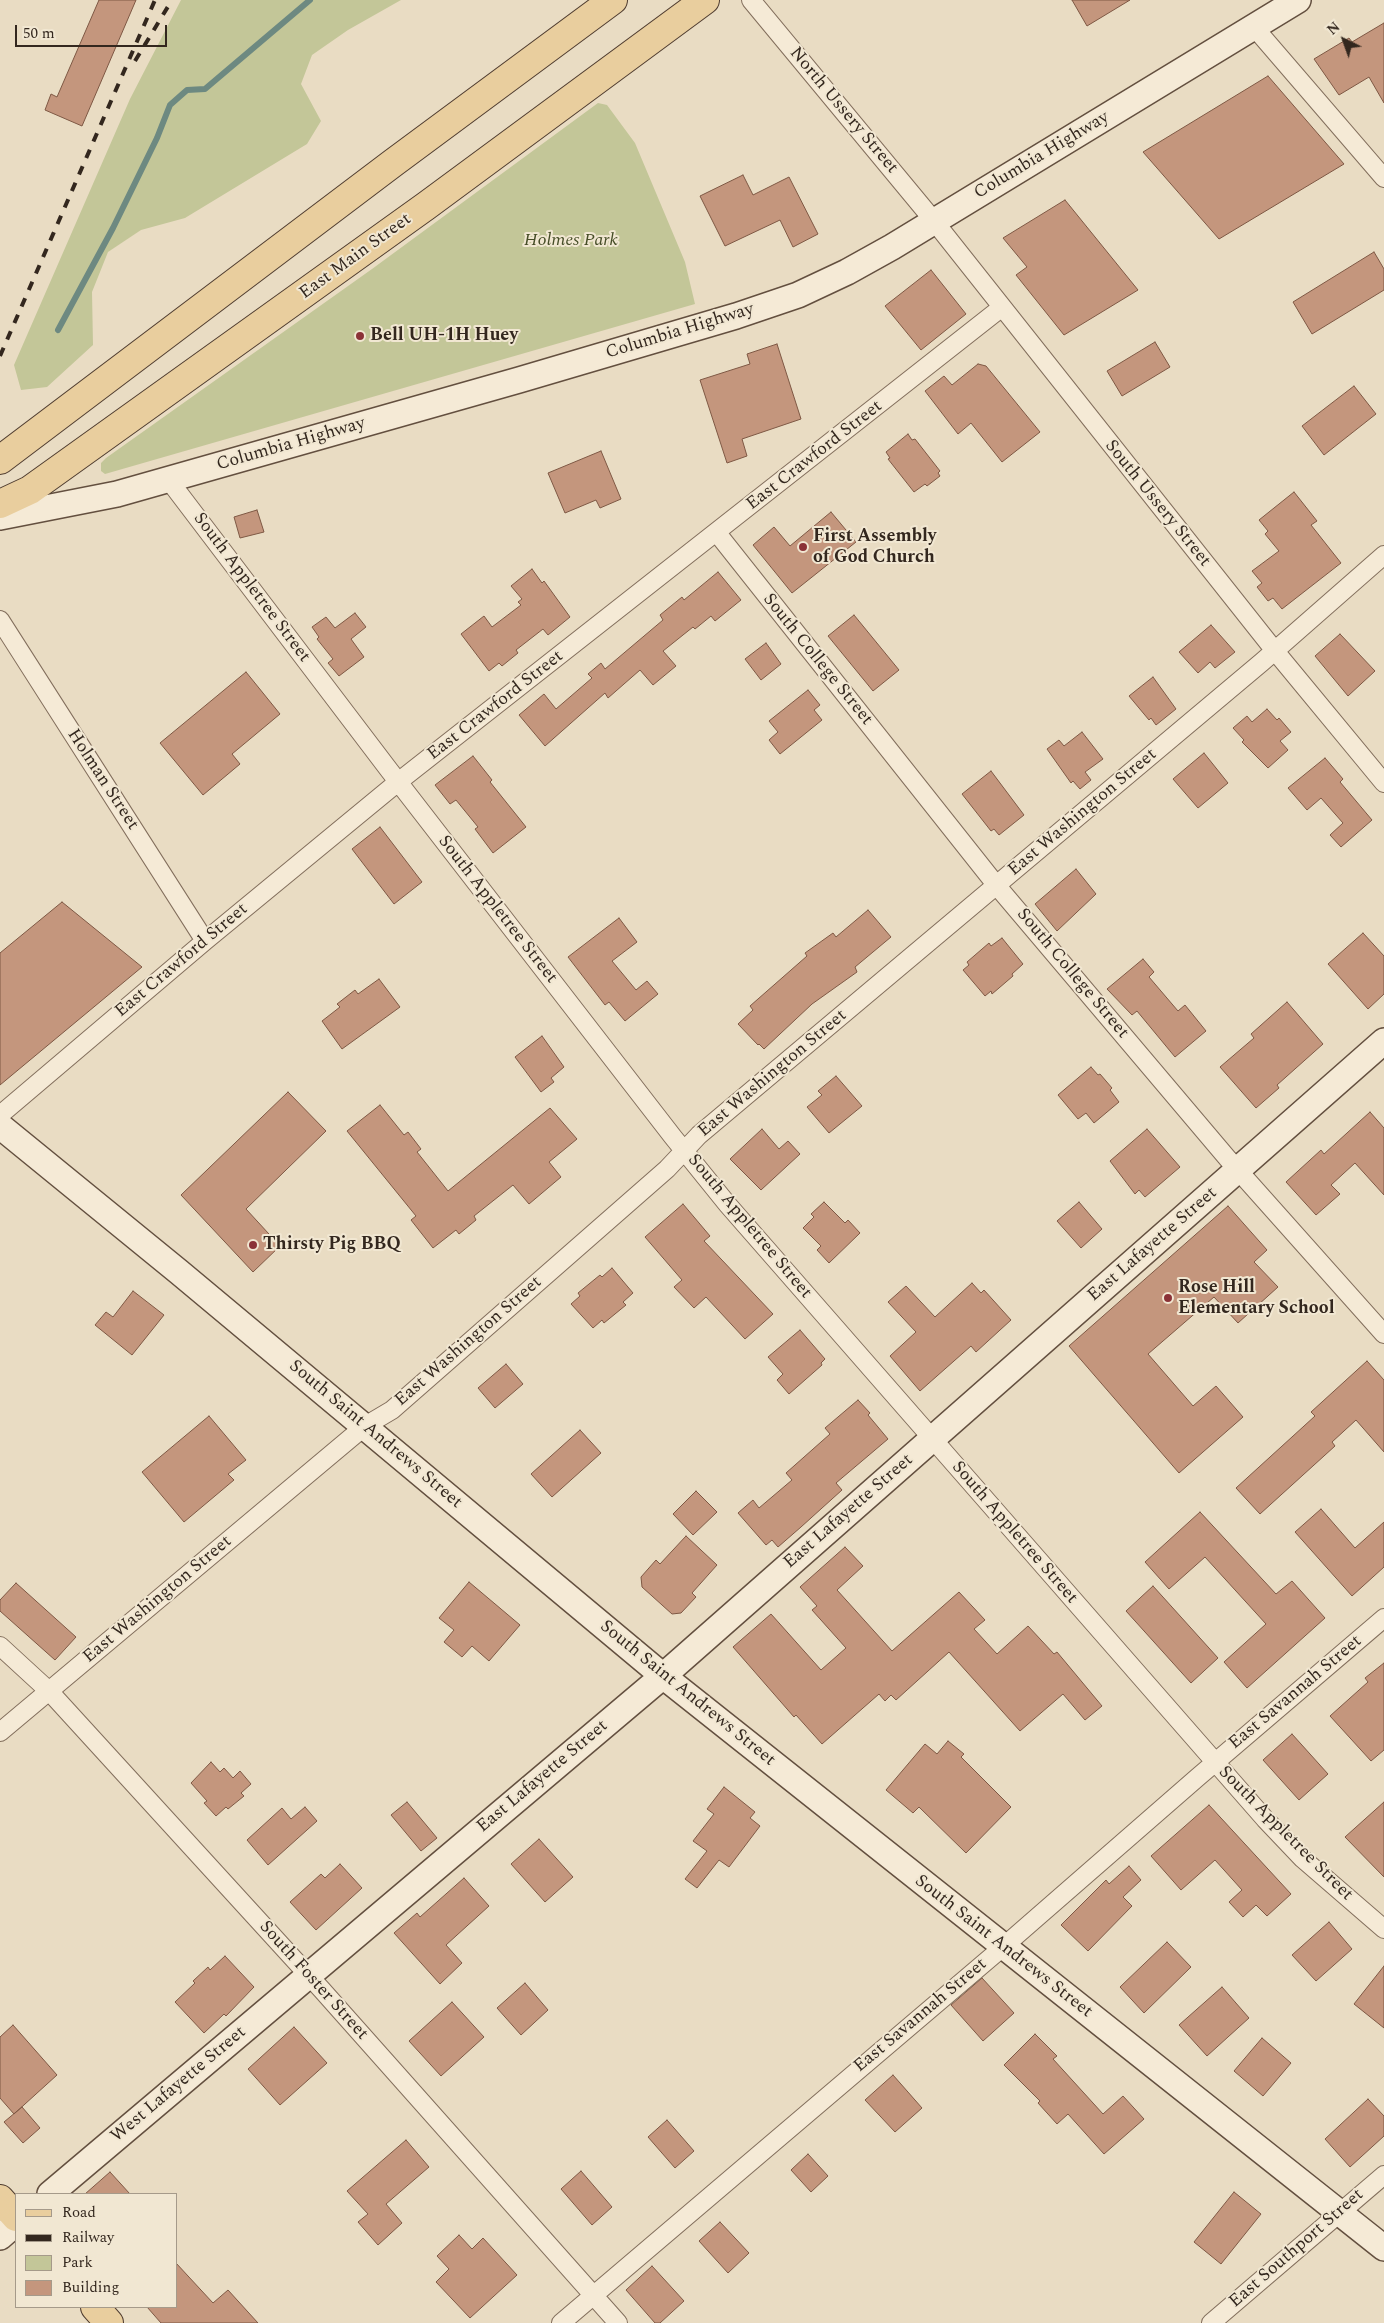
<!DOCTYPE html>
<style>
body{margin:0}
#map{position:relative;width:1384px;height:2323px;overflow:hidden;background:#e9dcc3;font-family:Spectral,serif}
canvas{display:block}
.legend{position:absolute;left:15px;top:2193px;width:162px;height:115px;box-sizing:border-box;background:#f1e7d2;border:1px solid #a59a8a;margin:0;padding:6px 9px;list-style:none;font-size:15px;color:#33271e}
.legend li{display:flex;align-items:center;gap:10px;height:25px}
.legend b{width:25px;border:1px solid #a59a8a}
.north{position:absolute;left:1319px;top:15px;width:50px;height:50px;-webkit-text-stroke:4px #f1e7d2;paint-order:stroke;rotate:318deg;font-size:14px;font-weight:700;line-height:20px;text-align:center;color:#33271e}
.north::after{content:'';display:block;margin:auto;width:18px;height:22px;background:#33271e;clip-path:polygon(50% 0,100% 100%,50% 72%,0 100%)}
.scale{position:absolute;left:15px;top:25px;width:152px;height:22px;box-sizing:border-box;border:2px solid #33271e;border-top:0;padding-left:6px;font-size:15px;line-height:18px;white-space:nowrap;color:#33271e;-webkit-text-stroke:4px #f1e7d2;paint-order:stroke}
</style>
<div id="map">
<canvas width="1384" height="2323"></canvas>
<ul class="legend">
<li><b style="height:6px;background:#e9ce9e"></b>Road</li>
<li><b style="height:6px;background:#33271e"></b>Railway</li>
<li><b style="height:14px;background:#c3c698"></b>Park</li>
<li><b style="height:14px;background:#c4967d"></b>Building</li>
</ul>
<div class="north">N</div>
<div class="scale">50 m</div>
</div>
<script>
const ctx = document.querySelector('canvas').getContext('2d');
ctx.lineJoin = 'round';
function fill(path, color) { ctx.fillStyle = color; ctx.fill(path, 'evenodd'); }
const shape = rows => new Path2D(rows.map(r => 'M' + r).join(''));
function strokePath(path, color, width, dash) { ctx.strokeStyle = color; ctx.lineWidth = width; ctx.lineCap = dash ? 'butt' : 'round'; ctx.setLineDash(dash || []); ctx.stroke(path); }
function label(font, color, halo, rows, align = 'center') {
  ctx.font = font + ' Spectral,serif'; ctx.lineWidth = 4; ctx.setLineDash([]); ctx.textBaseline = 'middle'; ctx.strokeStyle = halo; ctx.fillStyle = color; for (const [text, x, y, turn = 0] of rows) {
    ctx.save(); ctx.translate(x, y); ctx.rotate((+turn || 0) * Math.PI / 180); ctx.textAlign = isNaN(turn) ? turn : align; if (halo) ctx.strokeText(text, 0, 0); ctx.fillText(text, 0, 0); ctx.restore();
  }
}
fill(shape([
 [181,0,401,0,348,30,312,55,301,84,321,121,307,144,185,218,141,230,108,252,92,292,93,345,47,387,21,390,14,365,130,99],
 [598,103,607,105,635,143,685,262,695,304,105,474,101,471,101,463,106,458,372,269]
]), '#c3c698');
strokePath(shape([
 [58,330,113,228,157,138,170,105,187,90,205,89,310,0]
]), '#6d8981', 6);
const building = shape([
 [99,0,136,0,82,126,45,110,51,94,57,97,99,0],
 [1072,0,1130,0,1087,26,1072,0],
 [1384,23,1384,103,1369,77,1339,95,1314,59,1349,38,1352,42,1384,23],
 [1268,76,1344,164,1219,239,1143,152,1268,76],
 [743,175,753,195,789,177,818,234,793,247,780,220,725,246,700,196,743,175],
 [1065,200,1138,290,1064,335,1016,275,1027,267,1003,238,1065,200],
 [1374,252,1384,269,1384,290,1312,334,1293,302,1374,252],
 [931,270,966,314,921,350,885,306,931,270],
 [1155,342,1170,367,1122,396,1107,371,1155,342],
 [777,344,801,419,742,439,747,456,727,463,700,380,750,364,747,354,777,344],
 [978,364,986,366,1040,432,1002,462,971,423,958,434,925,391,944,376,952,385,978,364],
 [1354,386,1376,414,1324,455,1302,426,1354,386],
 [908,434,912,440,915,439,940,471,938,473,940,476,927,486,925,484,914,492,888,459,890,458,886,452,908,434],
 [601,451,621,499,600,508,596,500,565,513,548,473,601,451],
 [1294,492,1317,521,1311,525,1341,563,1282,609,1273,598,1268,601,1257,587,1262,583,1252,571,1279,551,1265,534,1268,531,1259,520,1294,492],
 [257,510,264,532,240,538,234,517,257,510],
 [831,512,856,542,792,593,753,545,774,527,790,546,831,512],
 [532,569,542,583,544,581,570,617,548,635,543,629,516,650,518,653,502,666,499,663,489,671,461,634,484,616,492,627,521,605,518,602,522,599,511,586,532,569],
 [718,572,741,600,715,621,711,616,695,629,693,627,663,651,676,666,653,685,640,670,608,698,605,693,545,746,519,715,544,694,556,709,592,678,588,674,601,663,605,669,663,620,660,615,682,597,684,600,718,572],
 [355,613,366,627,351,639,364,657,339,676,328,663,333,659,317,639,319,637,312,627,326,617,335,628,355,613],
 [854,615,899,670,873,691,828,636,854,615],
 [1211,625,1235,652,1215,668,1210,662,1198,673,1179,652,1211,625],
 [1340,634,1375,671,1348,696,1315,656,1340,634],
 [766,643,781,664,761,680,745,659,766,643],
 [246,672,280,714,232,754,240,764,203,795,160,743,246,672],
 [1153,677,1176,709,1156,725,1151,718,1149,720,1129,696,1153,677],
 [808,690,820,705,814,710,822,720,780,754,769,740,778,732,769,721,808,690],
 [1267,709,1277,720,1279,718,1291,732,1280,741,1288,750,1268,768,1242,742,1244,740,1233,728,1247,716,1252,722,1267,709],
 [1082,732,1103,759,1085,772,1091,780,1080,789,1073,781,1071,783,1047,749,1059,740,1064,746,1082,732],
 [1204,753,1228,783,1198,808,1173,779,1204,753],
 [473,756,492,780,490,782,526,827,493,853,475,829,478,827,456,800,450,804,435,785,473,756],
 [1325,758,1343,779,1340,782,1372,820,1341,847,1330,835,1343,823,1321,798,1307,810,1288,788,1325,758],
 [991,771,1024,815,999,835,994,829,991,831,962,794,991,771],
 [380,827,422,882,394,904,352,849,380,827],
 [1076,869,1096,894,1057,931,1035,904,1076,869],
 [62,902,142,967,0,1085,0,953,62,902],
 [868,910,891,937,855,967,857,972,812,1004,764,1049,759,1044,758,1045,738,1024,753,1010,750,1006,807,956,805,953,833,933,836,937,868,910],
 [619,918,637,942,612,961,636,990,647,981,658,994,625,1021,609,1002,605,1005,568,957,619,918],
 [1363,933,1384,956,1384,994,1368,1009,1328,964,1363,933],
 [1002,938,1023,964,1012,974,1013,976,992,994,991,991,985,996,963,970,969,965,967,962,989,943,991,946,1002,938],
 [1143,959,1154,972,1149,977,1178,1011,1185,1005,1206,1031,1175,1057,1137,1011,1132,1015,1107,989,1143,959],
 [379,979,400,1007,342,1049,322,1021,340,1007,337,1004,355,990,358,994,379,979],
 [1287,1002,1323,1044,1277,1085,1279,1088,1256,1108,1220,1067,1254,1038,1251,1034,1287,1002],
 [542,1036,564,1067,551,1078,554,1082,541,1092,515,1057,542,1036],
 [1091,1067,1098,1075,1100,1074,1112,1088,1110,1090,1119,1102,1094,1123,1086,1113,1078,1119,1058,1095,1091,1067],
 [836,1076,862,1106,829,1133,807,1107,822,1095,818,1091,836,1076],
 [288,1092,326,1131,246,1209,280,1246,253,1272,181,1195,288,1092],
 [380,1105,404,1135,408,1132,421,1149,417,1152,448,1191,550,1108,577,1139,549,1162,561,1177,529,1204,513,1185,474,1216,476,1220,459,1234,456,1230,433,1248,411,1220,416,1216,347,1131,380,1105],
 [1370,1112,1384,1128,1384,1195,1355,1163,1331,1185,1340,1194,1316,1215,1286,1182,1321,1150,1324,1154,1370,1112],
 [762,1129,779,1149,788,1141,800,1154,761,1190,730,1159,762,1129],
 [1147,1129,1180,1167,1145,1197,1139,1190,1135,1194,1110,1161,1147,1129],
 [824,1202,845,1223,848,1220,860,1233,829,1263,817,1250,821,1246,803,1228,814,1217,811,1214,824,1202],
 [1079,1202,1102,1229,1081,1248,1057,1221,1079,1202],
 [683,1204,710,1236,704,1241,773,1314,745,1339,706,1297,694,1308,674,1287,682,1280,645,1237,683,1204],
 [1228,1206,1267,1250,1254,1262,1278,1287,1238,1323,1214,1297,1148,1354,1193,1406,1216,1386,1243,1417,1179,1473,1069,1346,1228,1206],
 [612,1268,633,1293,623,1302,626,1305,604,1323,602,1320,593,1328,571,1304,580,1296,578,1293,600,1275,602,1277,612,1268],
 [972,1283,981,1293,984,1290,1011,1320,976,1352,971,1346,920,1391,890,1356,916,1332,888,1302,906,1286,935,1317,972,1283],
 [133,1291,164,1315,132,1355,95,1325,106,1312,113,1317,133,1291],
 [800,1330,825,1359,821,1363,822,1365,789,1394,777,1380,783,1374,768,1357,800,1330],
 [1367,1361,1384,1380,1384,1452,1356,1420,1332,1442,1335,1446,1260,1514,1236,1488,1315,1416,1311,1412,1367,1361],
 [506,1364,523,1384,495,1408,478,1388,506,1364],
 [858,1400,870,1413,868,1415,888,1439,836,1483,842,1490,801,1527,778,1547,772,1540,766,1545,738,1513,753,1500,759,1508,792,1480,786,1473,830,1434,825,1428,858,1400],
 [209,1416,246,1460,228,1474,234,1480,184,1522,142,1472,209,1416],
 [580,1430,601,1453,552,1497,531,1474,580,1430],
 [696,1491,717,1512,693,1535,673,1514,696,1491],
 [1321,1509,1355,1548,1384,1522,1384,1567,1352,1596,1295,1532,1321,1509],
 [1200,1512,1276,1594,1292,1581,1325,1618,1247,1688,1224,1662,1266,1624,1205,1557,1169,1589,1145,1562,1200,1512],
 [686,1536,717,1565,692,1593,696,1597,681,1613,672,1614,642,1587,641,1577,656,1560,660,1564,686,1536],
 [845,1547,863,1566,837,1590,892,1651,959,1592,985,1620,974,1629,997,1654,1028,1626,1054,1654,1057,1652,1102,1706,1085,1720,1063,1694,1020,1731,949,1652,896,1700,891,1695,885,1701,879,1694,822,1744,796,1715,794,1717,733,1647,771,1614,821,1670,846,1648,812,1610,817,1606,800,1587,845,1547],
 [469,1582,520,1625,489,1661,472,1646,462,1657,444,1642,454,1630,439,1618,469,1582],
 [16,1583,76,1637,55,1660,0,1611,0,1600,16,1583],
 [1153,1586,1218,1658,1191,1683,1126,1611,1153,1586],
 [1384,1663,1384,1750,1371,1761,1330,1716,1368,1682,1365,1678,1384,1663],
 [1292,1734,1328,1774,1299,1800,1263,1760,1292,1734],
 [948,1741,964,1754,961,1757,1011,1807,966,1853,919,1807,913,1813,886,1790,925,1744,937,1754,948,1741],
 [211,1762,220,1772,224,1768,233,1778,240,1771,251,1784,241,1793,244,1796,228,1809,226,1807,216,1816,204,1803,207,1801,191,1783,211,1762],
 [724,1787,755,1812,750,1818,760,1826,729,1867,719,1860,697,1888,685,1879,707,1851,693,1841,714,1814,707,1809,724,1787],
 [407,1802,437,1838,421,1851,391,1815,407,1802],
 [1384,1802,1384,1877,1345,1837,1384,1802],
 [1209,1805,1291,1894,1267,1916,1256,1905,1243,1917,1229,1902,1242,1890,1215,1860,1181,1890,1151,1856,1209,1805],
 [305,1807,317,1821,268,1865,247,1840,282,1808,291,1819,305,1807],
 [539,1839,573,1877,545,1902,511,1864,539,1839],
 [340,1864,362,1888,316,1930,290,1902,321,1874,325,1878,340,1864],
 [1129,1866,1141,1880,1123,1897,1132,1906,1088,1951,1061,1925,1106,1880,1109,1884,1129,1866],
 [464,1878,489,1906,446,1945,462,1963,440,1984,394,1933,417,1913,420,1917,464,1878],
 [1329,1922,1352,1949,1316,1981,1292,1955,1329,1922],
 [1167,1942,1191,1967,1144,2013,1120,1987,1167,1942],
 [225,1956,254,1987,226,2016,224,2014,204,2033,175,2002,195,1983,193,1981,208,1967,210,1970,225,1956],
 [1384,1966,1384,2028,1354,2004,1384,1966],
 [982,1978,1014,2013,983,2041,951,2005,982,1978],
 [525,1983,548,2010,521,2035,497,2008,525,1983],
 [1222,1987,1249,2018,1207,2056,1179,2025,1222,1987],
 [452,2002,484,2037,441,2076,409,2041,452,2002],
 [13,2025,57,2075,14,2114,0,2098,0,2037,13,2025],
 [294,2027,327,2063,280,2105,248,2069,294,2027],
 [1035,2034,1057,2056,1053,2059,1103,2114,1123,2096,1144,2119,1104,2154,1068,2114,1057,2124,1038,2103,1040,2101,1004,2065,1035,2034],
 [1262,2038,1291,2063,1263,2096,1234,2071,1262,2038],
 [893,2075,922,2108,895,2132,865,2100,893,2075],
 [1368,2099,1384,2116,1384,2136,1350,2167,1325,2139,1368,2099],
 [22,2107,40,2128,23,2143,4,2122,22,2107],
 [667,2120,694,2151,675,2168,648,2137,667,2120],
 [406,2140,429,2167,386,2204,402,2223,378,2245,358,2222,368,2214,347,2191,406,2140],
 [808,2154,828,2176,811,2192,791,2170,808,2154],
 [581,2171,612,2207,592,2225,561,2189,581,2171],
 [110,2172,130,2194,85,2194,110,2172],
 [1234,2192,1261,2214,1221,2264,1194,2242,1234,2192],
 [720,2222,749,2253,728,2273,699,2241,720,2222],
 [459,2235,472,2249,483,2238,517,2275,470,2318,436,2282,449,2269,437,2256,459,2235],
 [176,2263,213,2303,228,2290,258,2323,161,2323,147,2307,176,2307,176,2263],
 [652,2266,684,2301,660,2323,655,2323,626,2290,652,2266]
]);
fill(building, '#c4967d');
strokePath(building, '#7e5844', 1);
const street = shape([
 [751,0,934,221,1275,651,1384,783],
 [1254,27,1384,178],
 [168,479,389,770,673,1137,728,1205,1265,1819,1303,1859,1384,1929],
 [717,533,997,886,1228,1159,1384,1334],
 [0,620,205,941],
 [0,1115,205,941,398,782,1001,308],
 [0,1646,49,1691,322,1990,618,2323],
 [0,1732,365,1426,392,1410,667,1169,699,1135,1262,662,1384,555],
 [561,2323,1003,1947,1198,1777,1384,1618],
 [1211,2323,1384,2175]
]);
const secondary = shape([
 [0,517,117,494,519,380,736,316,798,295,847,272,892,247,1298,0],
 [0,1126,179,1272,663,1676,1384,2248],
 [50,2194,663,1676,1384,1041],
 [0,2237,16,2223]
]);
const primary = shape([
 [0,460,393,163,613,0],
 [0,504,30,490,426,206,705,0],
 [0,2199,16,2217],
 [95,2307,109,2323]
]);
strokePath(street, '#826e5c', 20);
strokePath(secondary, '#634f3f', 28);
strokePath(primary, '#503d30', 30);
strokePath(street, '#f5ead6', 18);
strokePath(secondary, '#f5ead6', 25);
strokePath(primary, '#e9ce9e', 28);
strokePath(shape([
 [135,61,172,0],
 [0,356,155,0]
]), '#33271e', 4, [9, 9]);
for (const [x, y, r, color] of [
 [360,336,5,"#8b3237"],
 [803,547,5,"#8b3237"],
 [253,1245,5,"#8b3237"],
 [1168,1298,5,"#8b3237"]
]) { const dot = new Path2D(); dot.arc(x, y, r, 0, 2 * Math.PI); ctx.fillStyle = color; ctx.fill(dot); strokePath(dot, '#f1e7d2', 2); }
label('18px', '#33271e', '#f1e7d2', [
 ["North Ussery Street",843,111,50],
 ["Columbia Highway",1042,156,-31],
 ["East Main Street",356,257,-36],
 ["Columbia Highway",680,332,-17],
 ["Columbia Highway",291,445,-16],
 ["East Crawford Street",815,456,-38],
 ["South Ussery Street",1157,504,51],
 ["South Appletree Street",251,588,53],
 ["South College Street",817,660,51],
 ["East Crawford Street",496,706,-38],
 ["Holman Street",102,780,57],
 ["East Washington Street",1083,813,-40],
 ["South Appletree Street",497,910,52],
 ["East Crawford Street",182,961,-40],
 ["South College Street",1072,974,50],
 ["East Washington Street",773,1074,-40],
 ["South Appletree Street",749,1227,50],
 ["East Lafayette Street",1153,1245,-41],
 ["East Washington Street",469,1342,-41],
 ["South Saint Andrews Street",375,1435,40],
 ["East Lafayette Street",849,1512,-41],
 ["South Appletree Street",1014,1533,49],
 ["East Washington Street",158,1600,-40],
 ["East Savannah Street",1296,1693,-40],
 ["South Saint Andrews Street",687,1694,39],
 ["East Lafayette Street",543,1777,-40],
 ["South Appletree Street",1285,1834,45],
 ["South Saint Andrews Street",1003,1947,38],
 ["South Foster Street",313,1981,48],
 ["East Savannah Street",921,2016,-40],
 ["West Lafayette Street",179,2085,-40],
 ["East Southport Street",1297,2249,-41]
]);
label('italic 18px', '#464d27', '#f1e7d2', [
 ["Holmes Park",571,241]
]);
label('bold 18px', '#33271e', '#f1e7d2', [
 ["Bell UH-1H Huey",370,336],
 ["First Assembly",813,537],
 ["of God Church",813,558],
 ["Thirsty Pig BBQ",263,1245],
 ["Rose Hill",1178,1288],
 ["Elementary School",1178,1309]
], 'left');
</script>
